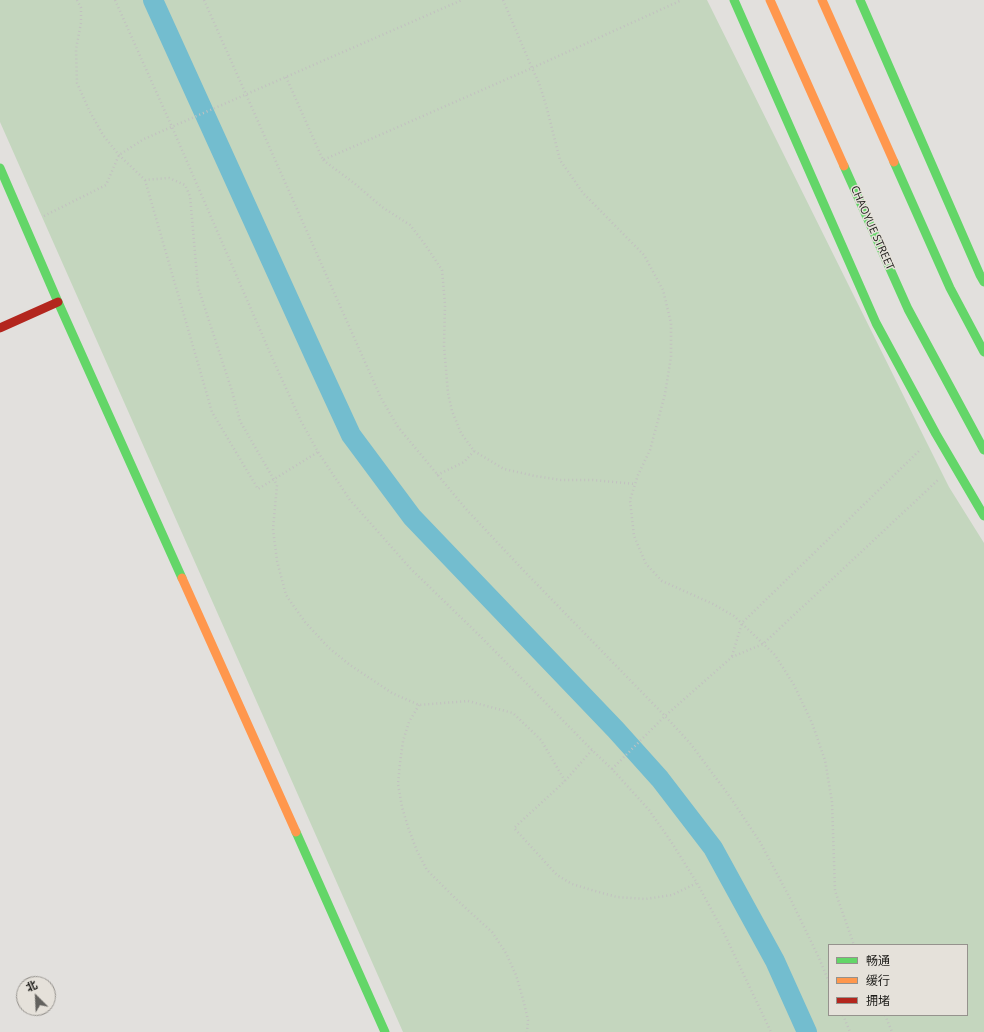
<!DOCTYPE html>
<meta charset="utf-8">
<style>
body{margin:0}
#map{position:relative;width:984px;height:1032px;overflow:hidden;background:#e2e0dd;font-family:"Open Sans","Noto Sans SC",sans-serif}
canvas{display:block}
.legend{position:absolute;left:828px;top:944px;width:140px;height:72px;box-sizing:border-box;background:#e5e1da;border:1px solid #95928d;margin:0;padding:5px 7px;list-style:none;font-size:12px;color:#1d1c19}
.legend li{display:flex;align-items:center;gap:8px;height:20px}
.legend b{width:20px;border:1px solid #95928d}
.north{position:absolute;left:16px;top:976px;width:40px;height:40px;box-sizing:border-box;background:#e5e1da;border:1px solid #95928d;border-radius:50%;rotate:336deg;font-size:11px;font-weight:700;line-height:16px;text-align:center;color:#1d1c19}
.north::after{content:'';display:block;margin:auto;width:14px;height:18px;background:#62615e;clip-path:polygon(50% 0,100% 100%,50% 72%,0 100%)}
</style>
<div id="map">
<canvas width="984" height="1032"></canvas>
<ul class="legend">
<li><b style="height:5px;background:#63d668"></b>畅通</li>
<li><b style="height:5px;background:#ff974d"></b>缓行</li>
<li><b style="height:5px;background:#b3261e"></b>拥堵</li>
</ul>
<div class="north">北</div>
</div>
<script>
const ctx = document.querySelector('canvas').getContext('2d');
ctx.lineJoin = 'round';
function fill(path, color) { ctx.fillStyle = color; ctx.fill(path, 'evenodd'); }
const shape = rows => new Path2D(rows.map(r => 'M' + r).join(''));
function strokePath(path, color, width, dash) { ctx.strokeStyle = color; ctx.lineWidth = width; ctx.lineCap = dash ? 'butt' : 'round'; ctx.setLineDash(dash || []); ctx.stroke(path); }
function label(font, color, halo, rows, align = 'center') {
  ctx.font = font + ' "Open Sans",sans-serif'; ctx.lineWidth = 3; ctx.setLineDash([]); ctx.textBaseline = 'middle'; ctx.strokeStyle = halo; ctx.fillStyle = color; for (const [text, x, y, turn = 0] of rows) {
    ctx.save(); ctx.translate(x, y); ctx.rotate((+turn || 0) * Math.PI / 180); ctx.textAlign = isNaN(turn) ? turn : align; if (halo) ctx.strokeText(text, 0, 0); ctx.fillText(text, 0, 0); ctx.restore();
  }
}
fill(shape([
 [0,0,707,0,924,437,949,487,984,543,984,1032,403,1032,0,122],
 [829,945,967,945,967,1015,829,1015]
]), '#c4d6be');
strokePath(shape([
 [153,0,315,357,351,435,412,517,616,730,660,779,713,848,775,961,807,1032]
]), '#73bdcf', 20);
strokePath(shape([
 [77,0,81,8,81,23,76,49,77,83,89,110,103,135,119,155,145,180,169,178,185,185,190,196,198,287,232,391,240,421,277,485,273,529,277,561,286,595,305,622,329,648,350,665,392,693,419,705,468,701,513,713,541,740,565,781],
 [115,0,172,127,274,362,301,421,318,452,350,500,410,568,479,635,592,750,612,769,649,810,672,843,697,883,723,931,771,1032],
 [204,0,381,398,398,427,466,509,525,572,665,716,690,743,730,797,760,842,791,900,819,958,829,982],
 [503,0,532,68,539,83,546,105,560,160,583,193,644,255,663,290,671,323,671,357,665,394,650,450,638,475,630,500,634,536,646,564,662,581,713,604,734,616,775,655,794,685,812,723,825,760,832,802,835,891,854,945],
 [286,77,323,160,532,68,682,0],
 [323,160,354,183,382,207,410,225,424,243,442,270,445,304,444,346,448,393,452,411,461,433,474,451,504,469,535,476,561,480,593,480,635,484],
 [145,180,212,412,258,489,318,452],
 [44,216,106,185,119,155,144,139,462,0],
 [437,475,464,462,474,451],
 [732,656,742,623,921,449],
 [419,705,409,722,403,741,400,763,398,784,402,807,408,827,417,851,427,870,458,901,492,932,506,953,516,975,523,999,528,1020,527,1032],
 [592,750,565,781,514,828,557,875,572,884,595,891,617,897,645,899,672,895,697,883],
 [612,769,665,716,732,657,763,644,939,479],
 [843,1015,850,1032],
 [885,1015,892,1032]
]), '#c2c1c0', 2.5, [1, 3]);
strokePath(shape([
 [734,0,876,323,936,434,984,516],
 [860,0,980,275,984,282],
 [894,162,950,288,984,352],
 [844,166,908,309,984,450],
 [0,168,58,302,182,578],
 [296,832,385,1032]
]), '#63d668', 9);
strokePath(shape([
 [770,0,844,166],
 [822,0,894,162],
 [182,578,296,832]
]), '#ff974d', 9);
strokePath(shape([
 [0,328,58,302]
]), '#b3261e', 9);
label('11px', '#1d1c19', '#e5e1da', [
 ["CHAOYUE STREET",872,228,66]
]);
</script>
